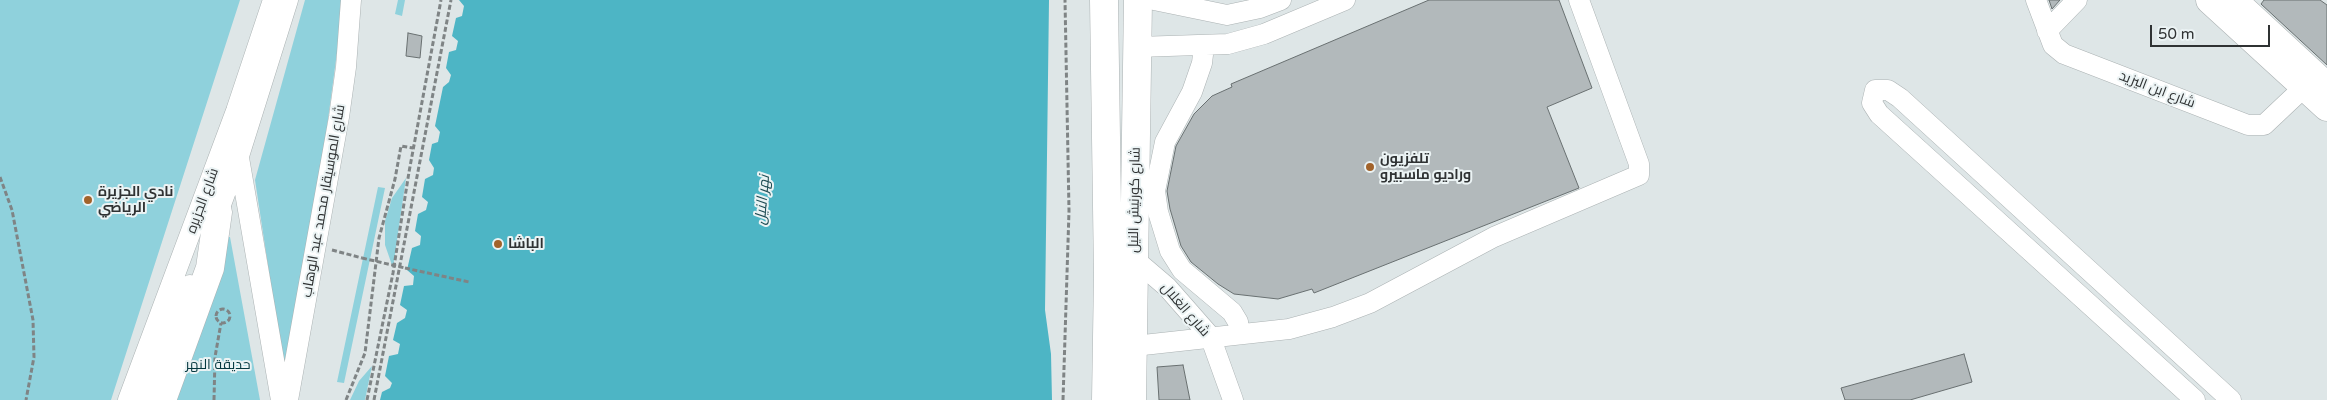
<!DOCTYPE html>
<meta charset="utf-8">
<style>
body{margin:0}
#map{position:relative;width:2327px;height:400px;overflow:hidden;background:#dee6e7;font-family:"Varela Round",sans-serif}
canvas{display:block}
.scale{position:absolute;left:2150px;top:25px;width:120px;height:22px;box-sizing:border-box;border:2px solid #2f3233;border-top:0;padding-left:6px;font-size:15px;line-height:18px;white-space:nowrap;color:#2f3233;-webkit-text-stroke:4px #ebf3f4;paint-order:stroke}
</style>
<div id="map">
<canvas width="2327" height="400"></canvas>
<div class="scale">50 m</div>
</div>
<script>
const ctx = document.querySelector('canvas').getContext('2d');
ctx.lineJoin = 'round';
function fill(path, color) { ctx.fillStyle = color; ctx.fill(path, 'evenodd'); }
const shape = rows => new Path2D(rows.map(r => 'M' + r).join(''));
function strokePath(path, color, width, dash) { ctx.strokeStyle = color; ctx.lineWidth = width; ctx.lineCap = dash ? 'butt' : 'round'; ctx.setLineDash(dash || []); ctx.stroke(path); }
function label(font, color, halo, rows, align = 'center') {
  ctx.font = font + ' "Varela Round",Cairo,sans-serif'; ctx.lineWidth = 4; ctx.setLineDash([]); ctx.textBaseline = 'middle'; ctx.strokeStyle = halo; ctx.fillStyle = color; for (const [text, x, y, turn = 0] of rows) {
    ctx.save(); ctx.translate(x, y); ctx.rotate((+turn || 0) * Math.PI / 180); ctx.textAlign = isNaN(turn) ? turn : align; if (halo) ctx.strokeText(text, 0, 0); ctx.fillText(text, 0, 0); ctx.restore();
  }
}
fill(shape([
 [0,0,240,0,111,400,0,400],
 [305,0,344,0,315,217,284,371,255,180],
 [398,0,405,0,402,16,395,14],
 [406,178,393,268,385,245,385,221,392,198],
 [378,187,385,188,344,383,337,382],
 [225,237,230,237,260,400,169,400],
 [372,366,365,400,350,400,359,381]
]), '#8fd1dc');
fill(shape([
 [459,0,1049,0,1045,310,1051,354,1052,400,380,400,382,392,390,388,392,383,385,376,389,356,398,354,400,344,393,340,397,323,405,318,407,310,400,305,404,286,413,285,414,276,407,270,412,248,420,245,421,236,415,231,418,214,426,210,428,202,422,197,425,179,433,175,434,168,429,160,432,144,438,142,440,132,435,126,443,87,449,82,451,75,446,68,449,52,456,50,458,41,452,36,456,18,462,16,464,6]
]), '#4db5c5');
const building = shape([
 [1429,0,1559,0,1592,88,1547,107,1579,188,1314,293,1312,289,1278,299,1234,294,1218,284,1191,262,1181,246,1170,209,1167,191,1176,146,1194,114,1212,96,1232,87,1231,84,1429,0],
 [2049,0,2060,0,2052,9,2049,0],
 [2264,0,2320,0,2327,5,2327,65,2261,4,2264,0],
 [408,33,422,36,420,58,406,56,408,33],
 [1964,354,1972,382,1910,400,1845,400,1841,388,1964,354],
 [1183,365,1190,400,1159,400,1157,367,1183,365]
]);
fill(building, '#b2b9bb');
strokePath(building, '#697071', 1);
const minor = shape([
 [1154,0,1227,15,1260,8,1281,0],
 [2036,0,2053,45,2064,54,2248,125,2264,125,2299,92],
 [2047,31,2077,0],
 [1204,46,1202,63,1192,92,1165,142,1155,191,1158,212,1170,251,1182,270,1232,312,1238,322,1240,334],
 [1138,47,1228,44,1264,34,1345,0],
 [239,158,281,400],
 [213,226,239,156,288,0],
 [1133,258,1167,287,1210,336,1233,400],
 [1134,346,1289,329,1333,317,1370,303,1494,237,1639,175,1639,164,1579,0],
 [128,400,236,111,273,0],
 [145,400,190,285],
 [288,400,339,117,346,67,351,0],
 [2195,400,1879,114,1872,103,1875,90,1888,90,1900,98,2231,400]
]);
const major = shape([
 [2235,0,2327,85]
]);
const highway = shape([
 [1104,0,1108,275,1106,400],
 [2210,0,2327,107],
 [162,400,210,268,218,212],
 [1132,400,1138,0]
]);
strokePath(minor, '#abb2b3', 21);
strokePath(major, '#abb2b3', 26);
strokePath(highway, '#abb2b3', 29);
strokePath(shape([
 [0,177,12,210,33,320,34,357,26,400],
 [332,250,362,258],
 [405,268,469,282],
 '216 316a7 7 0 1 1 14 0a7 7 0 1 1-14 0Z',
 [214,400,215,357,221,323],
 [346,400,365,353,379,238,395,179,401,146,413,148],
 [367,400,393,273,409,172,441,0],
 [374,400,451,0],
 [1063,400,1069,211,1065,0]
]), '#7f8485', 3, [5, 2.5]);
strokePath(minor, '#fff', 20);
strokePath(major, '#fff', 25);
strokePath(highway, '#fff', 28);
strokePath(shape([
 [362,258,405,268]
]), '#7f8485', 3, [5, 2.5]);
for (const [x, y, r, color] of [
 [1370,167,5,"#a2632b"],
 [88,200,5,"#a2632b"],
 [498,244,5,"#a2632b"]
]) { const dot = new Path2D(); dot.arc(x, y, r, 0, 2 * Math.PI); ctx.fillStyle = color; ctx.fill(dot); strokePath(dot, '#ebf3f4', 2); }
label('14px', '#2f3233', '#ebf3f4', [
 ["شارع ابن اليزيد",2157,90,21],
 ["شارع كورنيش النيل",1135,200,-89],
 ["شارع الجزيره",203,201,-70],
 ["شارع الموسيقار محمد عبد الوهاب",324,201,-80],
 ["شارع الغلال",1185,310,49]
]);
label('bold 14px', '#2f3233', '#ebf3f4', [
 ["تلفزيون",1380,159],
 ["وراديو ماسبيرو",1380,175],
 ["نادي الجزيرة",98,192],
 ["الرياضي",98,208],
 ["الباشا",508,244]
], 'left');
label('14px', '#063940', '#ebf3f4', [
 ["حديقة النهر",218,365]
]);
label('italic 15px', '#1f4d54', '#ebf3f4', [
 ["نهر النيل",763,200,-85]
]);
</script>
